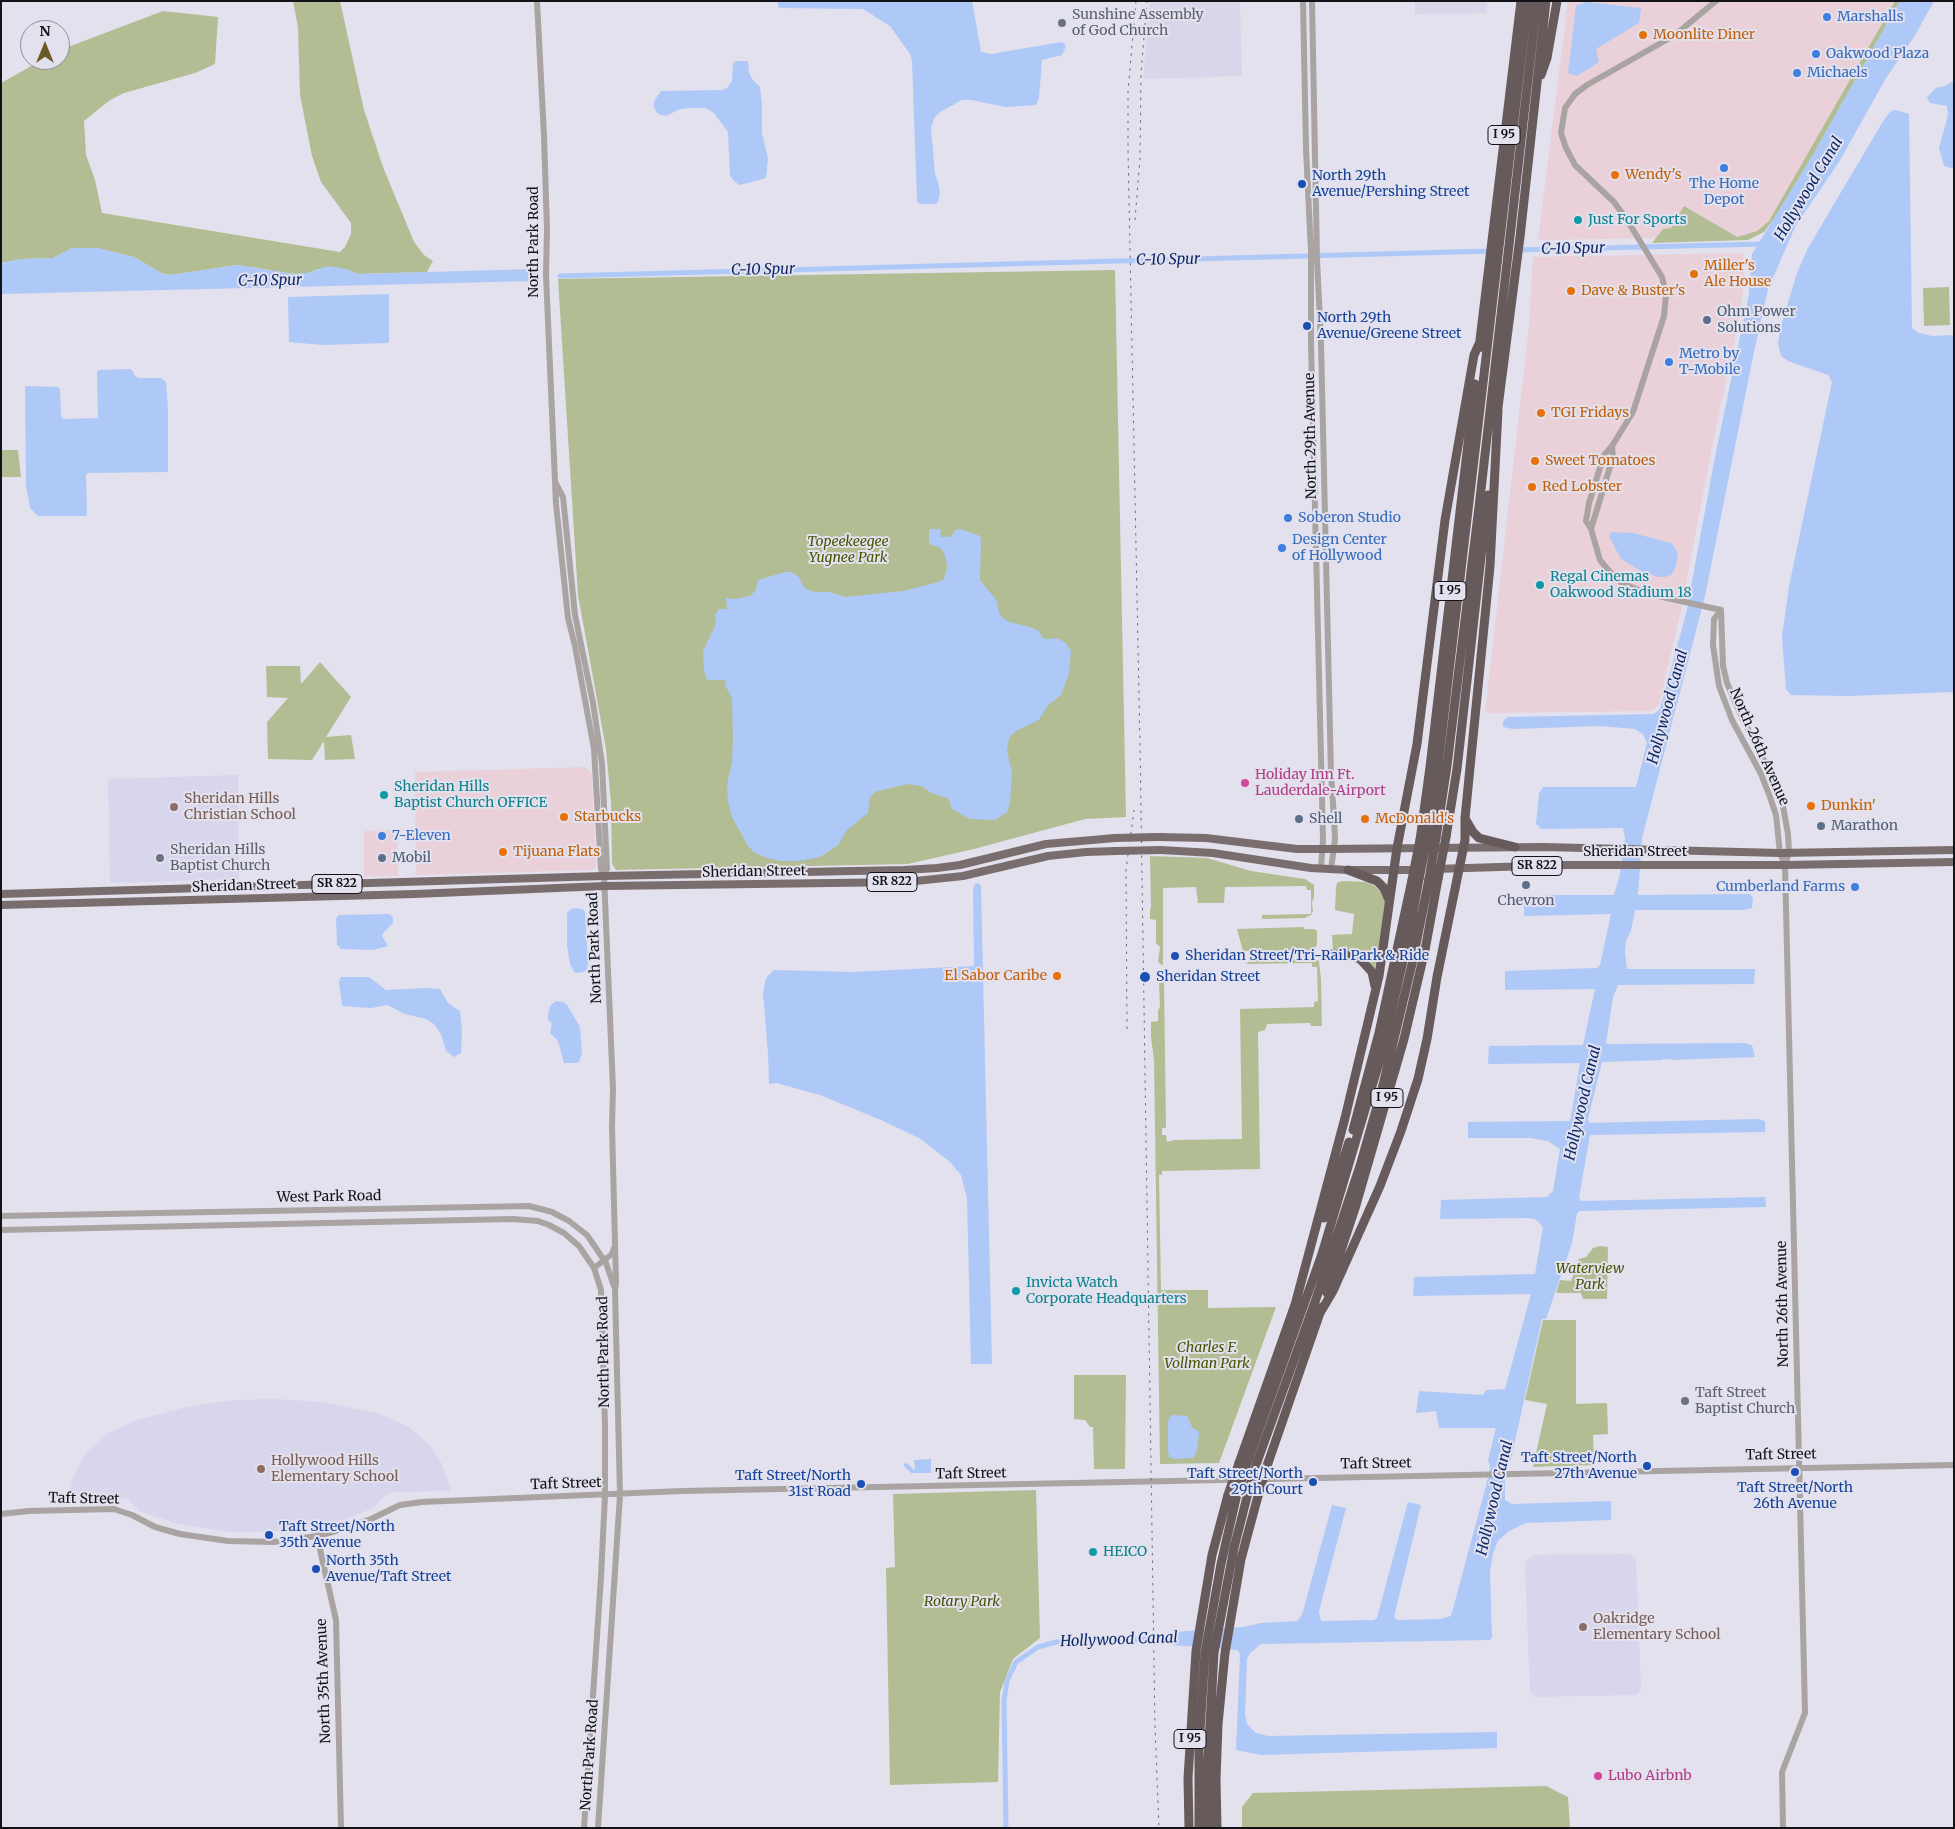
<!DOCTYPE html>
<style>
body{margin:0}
#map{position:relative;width:1955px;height:1829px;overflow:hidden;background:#e2e1ed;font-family:Merriweather,serif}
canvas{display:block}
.frame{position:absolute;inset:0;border:2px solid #131317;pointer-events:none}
.north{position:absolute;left:20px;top:20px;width:50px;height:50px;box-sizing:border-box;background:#e2e1ed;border:1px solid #8f8f97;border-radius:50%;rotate:0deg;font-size:14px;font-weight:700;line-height:20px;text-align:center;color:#131317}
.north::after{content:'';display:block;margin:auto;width:18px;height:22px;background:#6a5a27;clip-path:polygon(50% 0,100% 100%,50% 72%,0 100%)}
</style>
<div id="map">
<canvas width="1955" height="1829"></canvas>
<div class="frame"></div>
<div class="north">N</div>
</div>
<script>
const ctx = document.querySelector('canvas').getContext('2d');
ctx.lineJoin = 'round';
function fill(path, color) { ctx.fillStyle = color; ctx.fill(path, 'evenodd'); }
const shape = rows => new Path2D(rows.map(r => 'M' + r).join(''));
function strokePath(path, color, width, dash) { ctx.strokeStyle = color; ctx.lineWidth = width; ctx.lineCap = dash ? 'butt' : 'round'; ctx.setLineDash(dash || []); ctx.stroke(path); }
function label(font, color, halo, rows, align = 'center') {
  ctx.font = font + ' Merriweather,serif'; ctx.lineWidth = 4; ctx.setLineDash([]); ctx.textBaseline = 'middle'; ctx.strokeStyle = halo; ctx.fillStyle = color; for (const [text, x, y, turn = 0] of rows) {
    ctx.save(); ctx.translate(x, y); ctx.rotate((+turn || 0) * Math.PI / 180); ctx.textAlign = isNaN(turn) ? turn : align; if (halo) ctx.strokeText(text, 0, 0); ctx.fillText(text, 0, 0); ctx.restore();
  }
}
fill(shape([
 [1568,1,1895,1,1769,221,1757,231,1737,237,1538,240],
 [1743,253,1744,279,1741,310,1713,442,1681,610,1659,704,1652,711,1485,713,1529,326,1533,257],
 [585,767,592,775,596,867,592,870,416,875,415,772],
 [397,830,398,876,364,877,364,831]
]), '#ead1d9');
fill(shape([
 [1150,1,1240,1,1242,76,1143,79],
 [1415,1,1488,1,1486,13,1415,14]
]), '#d9d6ea');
fill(shape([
 [238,775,239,879,110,883,108,779],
 [275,1399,323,1402,380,1414,409,1427,431,1446,442,1464,451,1489,449,1491,394,1492,385,1496,373,1508,344,1520,288,1531,231,1532,179,1524,140,1512,127,1498,68,1500,74,1474,87,1452,108,1433,137,1420,187,1407,233,1400],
 [1630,1554,1636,1559,1641,1689,1636,1695,1535,1697,1530,1691,1525,1566,1526,1561,1534,1555]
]), '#d8d6ec');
fill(shape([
 [293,1,340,1,364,110,383,167,414,242,424,255,433,261,427,272,358,274,346,269,318,269,308,273,294,274,238,265,170,275,161,273,134,257,97,248,72,248,53,258,22,259,1,263,1,83,42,60,60,60,60,50,163,11,218,17,215,64,195,73,124,93,110,100,84,121,86,155,95,180,102,213,340,252,345,247,351,234,351,223,321,182,312,156,300,95,298,27],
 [1895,1,1900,1,1814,153,1778,213,1764,232,1748,240,1652,243,1663,229,1671,228,1684,206,1737,237,1757,231,1769,221],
 [1115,270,1126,817,1085,819,974,849,908,864,616,870,612,864,611,803,606,749,578,595,558,279],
 [1949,287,1950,325,1924,326,1923,288],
 [1,450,18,450,21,477,1,477],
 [320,662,351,697,326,737,351,735,355,759,325,760,324,741,312,760,268,759,267,722,288,698,267,697,266,666,300,666,301,684],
 [1150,856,1207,858,1251,871,1305,879,1314,885,1314,898,1312,902,1313,911,1311,915,1305,918,1262,919,1262,915,1311,914,1311,890,1307,890,1306,886,1225,887,1224,903,1198,903,1196,887,1163,888,1163,966,1158,962,1160,947,1156,943,1156,920,1150,919,1150,909,1151,908],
 [1342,881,1366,882,1373,885,1379,890,1382,889,1386,898,1375,969,1333,952,1332,935,1352,934,1354,914,1335,910,1336,888,1337,883],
 [1304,927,1304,929,1314,929,1317,931,1317,945,1313,950,1243,951,1237,929],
 [1315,959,1319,961,1321,979,1322,1026,1311,1026,1310,1023,1267,1024,1265,1030,1258,1032,1260,1169,1162,1171,1162,1175,1159,1175,1161,1290,1208,1290,1208,1308,1276,1307,1219,1463,1160,1464,1154,1060,1151,1037,1151,1022,1158,1021,1158,1011,1160,1007,1159,983,1164,982,1166,1128,1162,1128,1162,1135,1166,1135,1167,1142,1174,1140,1242,1139,1240,1009,1314,1007,1314,1002,1318,1001,1317,967,1312,967,1312,963,1245,964,1253,960],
 [1600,1246,1608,1247,1607,1299,1583,1299,1581,1293,1556,1293,1560,1280,1571,1281,1579,1259,1586,1257,1593,1248],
 [1543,1320,1576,1320,1576,1404,1607,1403,1608,1434,1593,1435,1594,1465,1533,1467,1547,1404,1525,1400],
 [1074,1375,1126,1375,1125,1469,1094,1469,1093,1427,1090,1427,1085,1420,1074,1419],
 [1036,1490,1040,1638,1013,1659,1000,1692,998,1782,890,1785,886,1568,895,1567,893,1494],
 [1546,1786,1568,1797,1570,1828,1242,1828,1242,1807,1253,1793]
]), '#b3bd94');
fill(shape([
 [777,1,972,1,981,52,991,54,1062,42,1066,46,1062,55,1042,60,1039,98,1036,105,1005,107,972,100,962,100,940,112,934,118,931,128,935,174,938,182,940,193,938,202,936,204,920,204,917,202,912,61,910,54,890,26,863,9,779,8],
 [1900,1,1934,1,1914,37,1886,78,1839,162,1796,225,1768,289,1755,347,1705,596,1642,838,1638,895,1750,894,1753,898,1752,908,1744,910,1635,910,1631,931,1626,941,1625,952,1627,969,1755,969,1754,984,1618,985,1613,997,1606,1044,1745,1043,1752,1045,1755,1057,1671,1060,1671,1059,1663,1059,1662,1060,1602,1062,1588,1119,1589,1123,1757,1119,1765,1121,1765,1132,1590,1135,1579,1198,1581,1201,1765,1197,1766,1207,1580,1211,1577,1213,1572,1243,1546,1319,1542,1319,1511,1459,1505,1467,1505,1500,1512,1504,1611,1501,1611,1520,1526,1523,1509,1531,1498,1541,1493,1553,1490,1572,1492,1637,1490,1640,1261,1644,1250,1653,1247,1659,1245,1715,1247,1724,1256,1733,1268,1736,1497,1732,1497,1748,1261,1755,1236,1750,1240,1655,1238,1650,1173,1645,1173,1632,1243,1627,1261,1623,1297,1621,1302,1615,1332,1505,1346,1508,1319,1611,1321,1621,1374,1620,1377,1618,1408,1502,1421,1505,1394,1617,1398,1620,1440,1619,1451,1616,1486,1486,1490,1467,1488,1460,1496,1428,1439,1428,1436,1411,1416,1413,1419,1391,1483,1395,1486,1390,1505,1389,1531,1294,1413,1296,1414,1277,1535,1274,1543,1227,1535,1219,1526,1218,1440,1219,1441,1200,1547,1197,1553,1191,1560,1149,1548,1141,1530,1138,1468,1138,1468,1122,1570,1121,1580,1063,1488,1064,1489,1046,1583,1045,1595,989,1505,990,1505,971,1597,968,1600,965,1611,914,1524,916,1524,899,1542,898,1543,895,1614,895,1620,874,1625,838,1623,828,1541,829,1536,824,1539,793,1543,787,1636,787,1647,743,1643,734,1635,729,1599,726,1513,729,1503,727,1503,722,1507,717,1654,714,1660,709,1686,614,1714,462,1749,294,1752,254,1814,153],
 [1586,2,1641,8,1639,23,1596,49,1599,62,1577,76,1568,73,1576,6],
 [736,61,748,61,749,73,753,80,760,87,762,105,762,133,768,159,766,178,740,185,735,182,730,176,728,132,714,113,705,108,691,108,680,109,666,116,661,115,657,113,654,107,654,101,661,91,722,90,727,88,732,81,733,63],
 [1954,81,1954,168,1951,168,1944,166,1939,148,1948,115,1947,106,1930,103,1927,97,1936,88,1945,86],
 [1895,110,1909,114,1912,328,1919,333,1932,336,1954,335,1954,692,1848,696,1791,695,1786,689,1782,637,1789,586,1832,382,1828,375,1788,361,1781,356,1778,344,1781,326,1797,273,1808,248,1882,123,1890,112],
 [72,248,97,248,134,257,161,273,170,275,238,265,294,274,308,273,328,266,346,269,358,274,533,269,539,274,538,278,535,281,1,294,1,263,22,259,53,258],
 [389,294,389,342,387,343,323,345,289,342,288,297],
 [130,369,133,371,135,376,138,378,161,378,166,382,168,410,168,472,88,473,86,475,87,514,86,516,38,516,30,508,26,485,25,386,58,387,60,389,61,416,63,419,98,418,97,372,99,370],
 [929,529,940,529,941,537,950,537,956,530,960,529,980,536,981,540,980,580,997,601,999,613,1003,618,1009,622,1030,627,1039,631,1042,638,1048,639,1057,638,1066,643,1071,651,1069,674,1061,695,1048,705,1039,720,1016,731,1009,738,1007,751,1012,773,1010,803,1007,812,995,820,970,819,952,809,948,798,931,793,922,786,907,784,875,792,870,798,868,813,847,830,838,845,820,857,799,861,780,861,764,857,754,852,748,846,732,817,728,801,727,784,732,763,733,739,732,698,726,687,725,680,707,680,704,670,703,651,716,624,715,615,719,609,727,609,726,598,734,599,750,596,756,590,758,580,785,572,791,572,799,577,804,588,814,592,830,592,845,597,903,591,938,582,944,579,947,568,946,559,943,551,939,547,929,544],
 [1611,532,1633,533,1671,543,1676,549,1678,555,1675,569,1671,575,1665,577,1658,577,1639,570,1621,559,1609,536],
 [979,883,981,887,992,1364,971,1364,967,1198,961,1175,950,1162,919,1138,881,1120,820,1095,776,1083,769,1084,768,1053,763,993,766,978,774,970,853,972,974,966,973,889,975,884],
 [577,908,584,910,585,913,588,963,587,969,584,972,578,973,574,972,570,964,567,945,567,913,571,909],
 [389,914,393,917,393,923,384,932,382,936,388,946,373,950,341,949,337,945,336,919,339,915],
 [341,977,369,977,386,990,426,988,440,989,448,1003,460,1011,462,1031,461,1053,454,1057,446,1051,441,1034,434,1024,426,1019,405,1014,387,1005,371,1008,342,1006,339,981],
 [556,1001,563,1002,567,1005,580,1027,582,1053,579,1062,577,1063,564,1063,558,1041,550,1033,552,1023,548,1020,548,1014,550,1006],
 [1173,1415,1187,1416,1192,1427,1199,1432,1197,1451,1193,1458,1174,1459,1169,1457,1168,1451,1168,1422,1169,1418],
 [931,1459,931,1473,911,1473,904,1466,904,1464,907,1463,913,1469,915,1469,914,1460]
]), '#aec8f8');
strokePath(shape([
 [1517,250,1764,244],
 [560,276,1491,251],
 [1006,1828,1004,1701,1007,1681,1016,1662,1038,1647,1056,1642,1180,1638]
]), '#aec8f8', 5);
strokePath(shape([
 [537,1,544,136,547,229,546,275,556,504,568,618,575,646,594,749,601,869,604,876],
 [1303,1,1306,149,1311,251,1311,343,1323,840,1321,868],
 [1312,1,1317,259,1321,343,1331,775,1334,818,1335,839,1331,869],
 [1716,1,1675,35,1587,85,1575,94,1565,108,1561,133,1566,148,1575,165,1614,202,1627,220,1662,277,1666,294,1664,316,1633,412,1612,446,1604,455,1589,503,1586,521,1591,529,1600,560,1609,571,1622,583,1645,593,1721,610],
 [555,482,563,497,575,615,593,703,602,764,607,869,604,876,613,1089,612,1126,616,1283,615,1290,620,1495,598,1828],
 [1591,529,1613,457,1612,446],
 [1721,610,1714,619,1713,645,1719,686,1732,720,1761,774,1770,797,1776,815,1780,853,1785,865,1805,1713,1782,1772,1783,1828],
 [1721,610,1723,666,1727,683,1741,715,1774,780,1782,801,1788,834,1789,853,1785,865],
 [1,1216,529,1206,552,1212,569,1221,587,1235,606,1263,614,1286],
 [1,1230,513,1219,538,1221,549,1225,564,1233,579,1246,594,1268,601,1290,605,1425,605,1495,601,1577,584,1828],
 [594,1268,612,1254,614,1248],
 [1,1514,29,1511,114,1509,132,1515,155,1527,180,1534,228,1541,274,1542,317,1536,336,1531,371,1519,400,1505,422,1502,682,1491,1954,1465],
 [317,1536,336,1620,341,1828]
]), '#a9a3a2', 6);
strokePath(shape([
 [1158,837,1206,838,1297,849,1323,849,1544,847,1780,853,1954,850],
 [1161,850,1213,853,1311,868,1348,870,1418,870],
 [1434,869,1566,865,1785,865,1954,862],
 [1,894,604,876,904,870,937,868,960,865,1046,844,1115,838],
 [1,905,415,894,605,886,906,882,963,876,1048,856,1086,852,1116,851]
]), '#796d6d', 8);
strokePath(shape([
 [1541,75,1547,58,1557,1],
 [1479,348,1521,1],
 [1497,415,1520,237,1546,1],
 [1466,820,1473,832,1479,838,1515,847],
 [1446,837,1457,769,1488,495],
 [1436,838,1447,766,1479,507,1537,1],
 [1427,839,1438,765,1528,1],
 [1420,840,1430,767,1475,384],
 [1348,870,1377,881,1384,888,1389,900],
 [1327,954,1346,955,1360,959,1372,972,1375,986],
 [1353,1130,1379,1033,1412,880],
 [1324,1218,1349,1142],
 [1327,1293,1356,1205,1404,1039,1425,950,1438,879],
 [1295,1305,1345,1118,1379,976,1397,848,1417,744,1445,520,1474,355,1480,342],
 [1320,1313,1333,1291,1380,1186,1401,1131,1418,1079,1427,1039,1437,977,1465,840,1465,818,1490,566,1498,410],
 [1257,1462,1316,1299,1360,1166,1382,1089,1412,964,1429,879],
 [1239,1463,1297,1299],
 [1247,1463,1322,1254,1381,1056,1409,935,1419,879],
 [1268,1463,1322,1307],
 [1189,1828,1188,1778,1196,1651,1212,1555,1228,1495],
 [1199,1828,1199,1746,1205,1653,1221,1564,1237,1494],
 [1208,1828,1208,1759,1214,1653,1234,1548,1248,1493],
 [1217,1828,1216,1779,1218,1724,1225,1653,1241,1559,1258,1496]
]), '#675a5a', 9);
strokePath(shape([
 [1136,1,1128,91,1128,149,1140,744,1155,1727,1159,1828],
 [1135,220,1140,158,1141,73,1147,1],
 [1127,1029,1126,870,1134,810]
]), '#6c6b73', 1, [2.5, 5]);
strokePath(shape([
 [1115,838,1158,837],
 [1116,851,1161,850]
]), '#796d6d', 8);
strokePath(shape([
 [1419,879,1427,839],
 [1429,879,1436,838],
 [1438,879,1446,837],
 [1412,880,1420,840],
 [1248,1493,1257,1462],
 [1237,1494,1247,1463],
 [1228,1495,1239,1463],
 [1258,1496,1268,1463]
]), '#675a5a', 9);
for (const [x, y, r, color] of [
 [1827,17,5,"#3f7fe0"],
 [1062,23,5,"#6b7280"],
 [1643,35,5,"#e8710a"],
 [1816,54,5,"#3f7fe0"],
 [1797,73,5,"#3f7fe0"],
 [1724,168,5,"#3f7fe0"],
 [1615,175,5,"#e8710a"],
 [1302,184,5,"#1a4fb4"],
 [1578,220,5,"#0f9aa8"],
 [1694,274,5,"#e8710a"],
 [1571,291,5,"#e8710a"],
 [1707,320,5,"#5c6f8a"],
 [1307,326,5,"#1a4fb4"],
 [1669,362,5,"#3f7fe0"],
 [1541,413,5,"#e8710a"],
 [1535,461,5,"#e8710a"],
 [1532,487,5,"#e8710a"],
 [1288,518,5,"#3f7fe0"],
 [1282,548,5,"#3f7fe0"],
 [1540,585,5,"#0f9aa8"],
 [1245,783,5,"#d1479c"],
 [384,795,5,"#0f9aa8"],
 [1811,806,5,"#e8710a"],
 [174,807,5,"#8d6e63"],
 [564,817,5,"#e8710a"],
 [1299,819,5,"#5c6f8a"],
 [1365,819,5,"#e8710a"],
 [1821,826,5,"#5c6f8a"],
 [382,836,5,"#3f7fe0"],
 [503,852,5,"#e8710a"],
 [160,858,5,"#6b7280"],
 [382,858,5,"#5c6f8a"],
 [1526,885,5,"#5c6f8a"],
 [1855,887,5,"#3f7fe0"],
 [1175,956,5,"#1a4fb4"],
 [1057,976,5,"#e8710a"],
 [1145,977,6,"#1a4fb4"],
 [1016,1291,5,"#0f9aa8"],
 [1685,1401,5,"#6b7280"],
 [1647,1466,5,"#1a4fb4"],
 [261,1469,5,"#8d6e63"],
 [1795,1472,5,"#1a4fb4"],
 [1313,1482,5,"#1a4fb4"],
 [861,1484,5,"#1a4fb4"],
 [269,1535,5,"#1a4fb4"],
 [1093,1552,5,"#0f9aa8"],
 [316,1569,5,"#1a4fb4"],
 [1583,1627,5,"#8d6e63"],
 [1598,1776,5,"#d1479c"]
]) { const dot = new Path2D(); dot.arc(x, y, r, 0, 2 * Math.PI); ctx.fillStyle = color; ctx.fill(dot); strokePath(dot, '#e2e1ed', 2); }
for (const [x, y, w] of [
 [1504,135,32],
 [1450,591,32],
 [1537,866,50],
 [892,882,50],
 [337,884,50],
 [1387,1098,32],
 [1190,1739,32]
]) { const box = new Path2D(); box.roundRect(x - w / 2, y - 9.5, w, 19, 4); ctx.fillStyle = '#e2e1ed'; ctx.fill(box); strokePath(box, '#131317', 1); }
label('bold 12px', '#131317', null, [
 ["I 95",1504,135],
 ["I 95",1450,591],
 ["SR 822",1537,866],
 ["SR 822",892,882],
 ["SR 822",337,884],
 ["I 95",1387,1098],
 ["I 95",1190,1739]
]);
label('14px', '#5b616d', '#e2e1ed', [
 ["Sunshine Assembly",1072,15],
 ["of God Church",1072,31],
 ["Sheridan Hills",170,850],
 ["Baptist Church",170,866],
 ["Taft Street",1695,1393],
 ["Baptist Church",1695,1409]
], 'left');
label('14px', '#366cbe', '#e2e1ed', [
 ["Marshalls",1837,17],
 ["Oakwood Plaza",1826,54],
 ["Michaels",1807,73],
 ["The Home",1724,184,"center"],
 ["Depot",1724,200,"center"],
 ["Metro by",1679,354],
 ["T-Mobile",1679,370],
 ["Soberon Studio",1298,518],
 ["Design Center",1292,540],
 ["of Hollywood",1292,556],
 ["7-Eleven",392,836],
 ["Cumberland Farms",1845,887,"right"]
], 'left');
label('14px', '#c56008', '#e2e1ed', [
 ["Moonlite Diner",1653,35],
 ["Wendy's",1625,175],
 ["Miller's",1704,266],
 ["Ale House",1704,282],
 ["Dave & Buster's",1581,291],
 ["TGI Fridays",1551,413],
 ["Sweet Tomatoes",1545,461],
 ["Red Lobster",1542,487],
 ["Dunkin'",1821,806],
 ["Starbucks",574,817],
 ["McDonald's",1375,819],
 ["Tijuana Flats",513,852],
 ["El Sabor Caribe",1047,976,"right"]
], 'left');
label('14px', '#164399', '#e2e1ed', [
 ["North 29th",1312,176],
 ["Avenue/Pershing Street",1312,192],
 ["North 29th",1317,318],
 ["Avenue/Greene Street",1317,334],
 ["Sheridan Street/Tri-Rail Park & Ride",1185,956],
 ["Sheridan Street",1156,977],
 ["Taft Street/North",1637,1458,"right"],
 ["27th Avenue",1637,1474,"right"],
 ["Taft Street/North",1303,1474,"right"],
 ["29th Court",1303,1490,"right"],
 ["Taft Street/North",851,1476,"right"],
 ["31st Road",851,1492,"right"],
 ["Taft Street/North",1795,1488,"center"],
 ["26th Avenue",1795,1504,"center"],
 ["Taft Street/North",279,1527],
 ["35th Avenue",279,1543],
 ["North 35th",326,1561],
 ["Avenue/Taft Street",326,1577]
], 'left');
label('14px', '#0d838f', '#e2e1ed', [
 ["Just For Sports",1588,220],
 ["Regal Cinemas",1550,577],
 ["Oakwood Stadium 18",1550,593],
 ["Sheridan Hills",394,787],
 ["Baptist Church OFFICE",394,803],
 ["Invicta Watch",1026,1283],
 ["Corporate Headquarters",1026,1299],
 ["HEICO",1103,1552]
], 'left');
label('14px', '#131317', '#e2e1ed', [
 ["North Park Road",534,242,-90],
 ["North 29th Avenue",1311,436,-91],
 ["North 26th Avenue",1759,747,66],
 ["Sheridan Street",1635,852],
 ["Sheridan Street",754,872,-1],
 ["Sheridan Street",244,886,-2],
 ["North Park Road",595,948,-92],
 ["West Park Road",329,1197,-1],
 ["North 26th Avenue",1783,1304,-91],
 ["North Park Road",604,1352,-91],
 ["Taft Street",1781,1455,-1],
 ["Taft Street",1376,1464,-1],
 ["Taft Street",971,1474,-1],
 ["Taft Street",566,1484,-2],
 ["Taft Street",84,1499,1],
 ["North 35th Avenue",324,1681,-92],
 ["North Park Road",590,1755,-86]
]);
label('14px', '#4e5e75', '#e2e1ed', [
 ["Ohm Power",1717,312],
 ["Solutions",1717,328],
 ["Shell",1309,819],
 ["Marathon",1831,826],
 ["Mobil",392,858],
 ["Chevron",1526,901,"center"]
], 'left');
label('italic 14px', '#485401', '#e2e1ed', [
 ["Topeekeegee",848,542],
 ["Yugnee Park",848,558],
 ["Waterview",1590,1269],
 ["Park",1590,1285],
 ["Charles F.",1207,1348],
 ["Vollman Park",1207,1364],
 ["Rotary Park",962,1602]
]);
label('14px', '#b23c85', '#e2e1ed', [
 ["Holiday Inn Ft.",1255,775],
 ["Lauderdale-Airport",1255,791],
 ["Lubo Airbnb",1608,1776]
], 'left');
label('14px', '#785e54', '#e2e1ed', [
 ["Sheridan Hills",184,799],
 ["Christian School",184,815],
 ["Hollywood Hills",271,1461],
 ["Elementary School",271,1477],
 ["Oakridge",1593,1619],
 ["Elementary School",1593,1635]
], 'left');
label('italic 15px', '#0b296c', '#e2e1ed', [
 ["Hollywood Canal",1809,189,-59],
 ["C-10 Spur",1573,249,-1],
 ["C-10 Spur",1168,260,-1],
 ["C-10 Spur",763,270,-1],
 ["C-10 Spur",270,281,-1],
 ["Hollywood Canal",1668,707,-75],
 ["Hollywood Canal",1583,1103,-77],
 ["Hollywood Canal",1495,1498,-77],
 ["Hollywood Canal",1119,1640,-2]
]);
</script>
